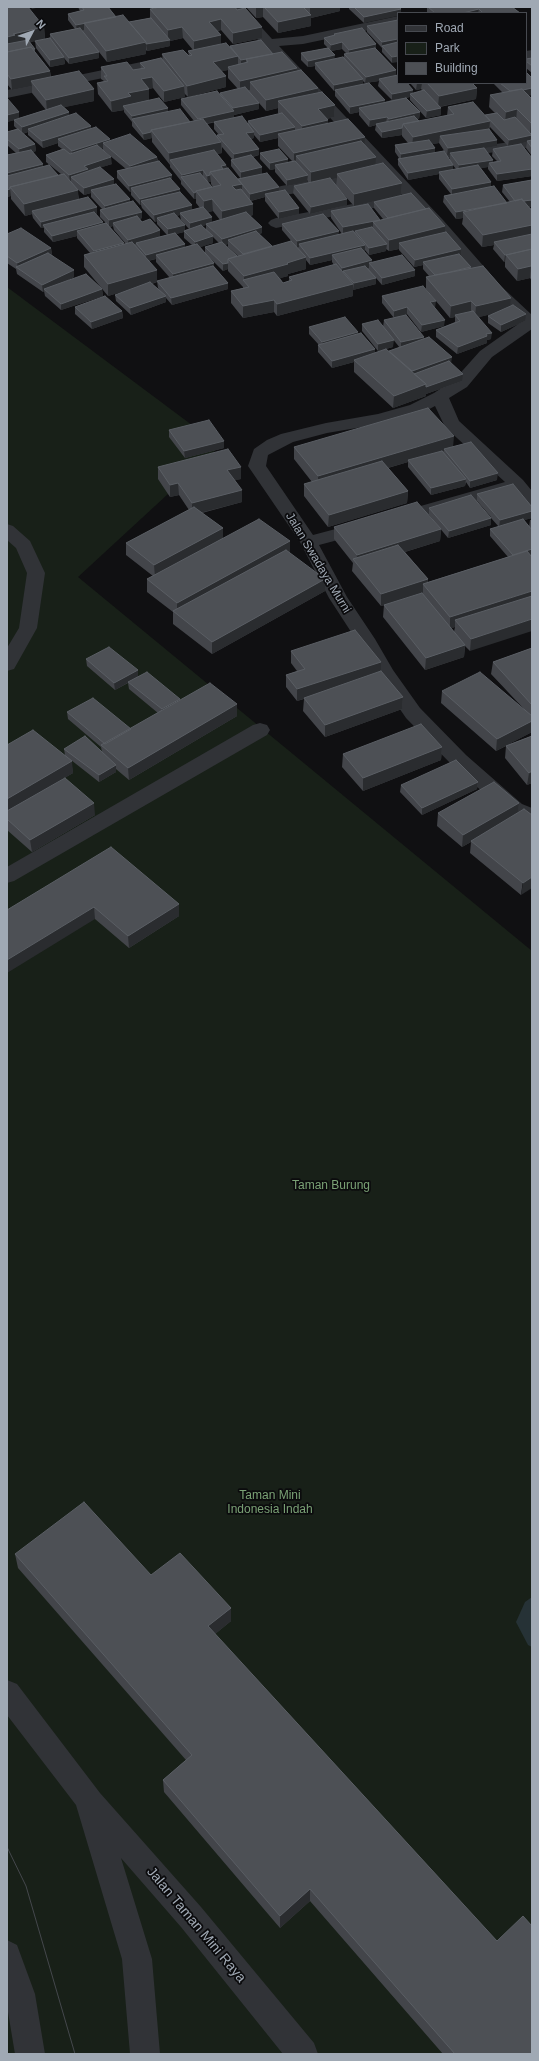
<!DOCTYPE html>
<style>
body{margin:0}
#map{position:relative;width:539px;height:2061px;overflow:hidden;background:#101012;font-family:Arial,sans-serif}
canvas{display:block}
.frame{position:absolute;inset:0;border:8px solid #a0a9b4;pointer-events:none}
.legend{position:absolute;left:397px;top:12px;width:130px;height:72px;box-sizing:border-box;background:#0b0b0d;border:1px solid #474a50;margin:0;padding:5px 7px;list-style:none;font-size:12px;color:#a0a9b4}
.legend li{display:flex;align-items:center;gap:8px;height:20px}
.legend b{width:20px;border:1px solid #474a50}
.north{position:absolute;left:12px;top:12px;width:40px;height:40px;-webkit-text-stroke:3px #0b0b0d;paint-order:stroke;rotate:49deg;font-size:11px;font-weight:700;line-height:16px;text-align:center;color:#a0a9b4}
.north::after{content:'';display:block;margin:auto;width:14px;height:18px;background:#a0a9b4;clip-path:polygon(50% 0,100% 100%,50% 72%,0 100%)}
</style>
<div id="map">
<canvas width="539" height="2061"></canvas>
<div class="frame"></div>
<ul class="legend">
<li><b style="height:5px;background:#313337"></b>Road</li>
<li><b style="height:11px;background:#182018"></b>Park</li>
<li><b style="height:11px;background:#4d5055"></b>Building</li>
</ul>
<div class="north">N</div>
</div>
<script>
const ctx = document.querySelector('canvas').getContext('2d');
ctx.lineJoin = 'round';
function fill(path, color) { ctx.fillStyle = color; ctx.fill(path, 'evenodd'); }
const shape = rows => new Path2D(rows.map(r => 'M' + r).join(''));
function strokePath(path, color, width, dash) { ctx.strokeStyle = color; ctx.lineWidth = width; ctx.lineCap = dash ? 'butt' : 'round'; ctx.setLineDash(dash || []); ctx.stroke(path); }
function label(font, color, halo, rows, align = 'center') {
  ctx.font = font + ' Arial,sans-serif'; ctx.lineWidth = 3.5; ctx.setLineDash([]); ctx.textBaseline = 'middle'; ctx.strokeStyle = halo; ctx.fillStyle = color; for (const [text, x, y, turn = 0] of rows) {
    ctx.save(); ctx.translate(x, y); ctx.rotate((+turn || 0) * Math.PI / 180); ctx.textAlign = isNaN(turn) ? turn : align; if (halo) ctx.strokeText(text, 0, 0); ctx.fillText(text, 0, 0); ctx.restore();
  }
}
fill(shape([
 [7,287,220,446,78,577,532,951,532,2054,7,2054]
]), '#182018');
fill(shape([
 [532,1597,532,1647,528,1645,516,1622,525,1602]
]), '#263236');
fill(shape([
 [7,524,13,526,30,541,45,573,37,628,14,669,7,671,7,648,19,628,27,573,16,548,7,540,7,524],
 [260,723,267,725,270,730,267,735,14,881,7,883,7,867,253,725,260,723],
 [7,1680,17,1684,100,1793,201,1907,314,2043,318,2054,283,2054,181,1927,121,1858,152,1959,160,2054,130,2054,122,1959,76,1805,7,1715,7,1680],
 [7,1940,17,1945,35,1994,45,2054,15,2054,7,2006,7,1940]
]), '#313337');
fill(shape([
 [229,7,243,7,272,39,303,36,398,16,398,24,303,44,279,46,443,220,501,286,532,315,532,329,492,357,467,387,449,398,459,421,523,480,532,491,532,507,526,506,513,491,401,523,395,525,389,523,386,519,389,515,505,482,445,427,435,406,422,413,386,423,327,433,293,442,268,455,266,466,313,535,362,522,368,524,371,528,368,532,319,545,347,597,375,639,393,670,420,708,466,755,522,804,532,808,532,823,508,814,452,765,406,718,378,677,357,641,329,598,300,542,248,466,254,449,267,440,281,434,326,423,378,414,410,405,434,393,455,379,480,351,521,322,489,292,408,201,276,228,271,226,268,223,271,220,276,218,402,195,265,48,254,47,252,44,258,40,229,7],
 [532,50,532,58,526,59,526,51,532,50],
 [170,56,175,57,177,60,175,63,7,98,7,90,170,56],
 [532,139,532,147,416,163,411,162,409,159,411,156,416,155,532,139],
 [366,171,371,172,373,175,371,178,281,196,276,194,273,191,276,188,281,186,366,171]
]), '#313337');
strokePath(shape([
 [7,1847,26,1886,75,2054]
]), '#44474c', 1);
fill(shape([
 [7,7,44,27,45,39,30,42,35,49,35,52,50,71,51,77,94,89,94,101,64,107,69,112,69,115,91,128,110,141,157,157,158,161,172,175,172,180,192,210,200,208,196,203,196,199,194,199,181,184,181,181,170,167,170,165,152,142,152,138,144,140,132,126,132,122,124,112,124,110,112,112,98,94,97,83,104,81,101,79,101,67,133,70,141,69,140,63,163,60,162,54,189,56,188,51,193,50,183,38,170,41,170,46,147,51,146,50,146,54,107,62,99,52,99,58,69,64,64,58,65,64,50,67,36,48,35,41,50,39,50,34,75,29,68,20,68,14,80,11,78,7,108,7,116,17,129,22,150,18,150,9,237,10,262,27,262,38,233,44,221,30,218,31,221,44,230,47,230,46,273,54,297,68,297,71,318,93,335,105,334,117,327,119,328,120,328,123,365,145,375,165,402,183,401,195,354,206,336,186,337,178,331,179,347,205,310,214,293,193,294,186,309,183,307,180,307,182,287,186,275,172,275,169,270,170,260,159,260,153,288,159,288,162,292,161,278,146,278,138,260,142,254,135,254,138,251,139,259,149,259,155,253,157,262,167,262,174,279,187,279,191,299,208,299,214,279,219,265,201,265,197,251,201,253,204,253,215,250,216,262,227,262,233,259,234,272,246,272,247,293,243,282,230,282,224,339,231,338,234,342,234,331,218,331,211,380,220,383,219,374,208,374,202,445,232,461,256,471,267,471,268,511,298,510,306,525,321,501,332,488,323,488,316,495,313,479,317,491,339,487,340,487,343,457,354,436,337,436,330,455,322,455,317,450,318,426,289,426,277,429,276,423,269,423,265,414,267,399,250,399,249,389,251,386,249,386,251,369,255,365,250,365,252,372,262,415,270,415,276,382,285,376,278,376,284,353,290,353,289,353,296,277,316,274,312,243,318,231,303,231,291,243,288,243,287,228,271,228,269,223,271,210,258,214,263,214,266,228,283,228,289,172,305,166,298,166,302,131,315,116,301,115,295,127,290,108,296,84,267,84,255,90,253,77,238,77,236,53,242,44,232,44,228,41,228,33,218,32,214,25,216,11,199,11,196,7,197,7,155,16,153,7,145,7,132,17,129,14,126,14,120,7,122,7,98,19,118,46,110,32,93,32,86,12,90,7,84],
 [228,70,228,78,238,89,220,93,220,94,181,99,181,105,194,121,190,122,168,112,168,108,149,100,149,89,153,88,164,102,185,97,184,93,188,97,226,87,222,71],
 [259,103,266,111,278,108,278,113,279,114,248,121,248,123,214,122,214,129,219,135,217,135,217,136,207,124,234,118,234,115,259,109],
 [28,132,28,135,43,148,58,143,58,146,62,149,46,155,46,162,61,174,58,175,43,167,33,152,36,151,35,144,23,134],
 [222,147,232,159,231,160,231,166,241,179,238,179,227,168,226,165,217,154,222,153],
 [103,148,103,150,126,169,117,171,117,178,130,192,131,192,131,195,140,205,141,205,142,208,155,222,157,221,157,224,167,235,160,237,160,230,142,222,140,219,142,218,142,212,130,202,130,199,114,184,88,171,112,164,101,149],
 [208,182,211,182,211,184,213,187,212,187],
 [77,189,84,195,91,193,91,197,102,209,100,210,100,217,106,223,103,224,103,222,96,214,97,214,79,199],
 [213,211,220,220,212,222,212,217,208,212],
 [180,215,181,220,189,229,185,230,176,216],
 [206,225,206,230,202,226],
 [113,226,114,230,126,244,124,244,110,227],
 [184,232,184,238,192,245,185,247,185,244,176,234],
 [213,237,219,243,205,247,205,253,200,247,213,243],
 [228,244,228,247,238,256,237,256,225,245],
 [156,259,156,262,170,278,157,281,158,288,160,291,152,284,157,282,157,270,148,261],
 [306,260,310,265,332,260,332,262,334,265,289,277,289,281,283,283,280,278,288,276,288,274,306,269],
 [246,7,340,7,340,11,311,18,311,26,278,33,263,17,256,18],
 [349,7,399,7,401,9,401,13,398,13,364,23,349,9],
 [427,7,512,7,520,13,427,13],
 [398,20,392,63,382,52,382,48,367,32,367,26],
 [334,34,376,44,376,49,396,70,396,75,413,93,423,91,421,89,416,90,410,83,472,83,477,88,476,99,440,107,441,115,426,118,410,100,410,97,406,98,420,112,419,119,417,119,419,121,447,116,448,107,485,115,495,113,489,107,490,95,503,93,493,83,526,83,532,78,532,95,528,95,532,99,532,156,526,148,527,142,508,146,490,127,489,129,497,146,485,148,493,162,497,161,492,156,493,149,532,158,532,176,497,181,488,169,488,167,481,168,491,182,491,187,507,203,510,202,502,192,503,185,532,180,532,206,529,207,530,208,532,208,532,281,530,278,517,281,505,267,505,262,504,262,493,249,494,245,482,247,462,224,463,218,456,219,443,202,444,196,451,194,439,179,439,174,408,180,398,165,398,159,399,158,395,152,395,145,408,143,402,136,402,135,382,138,375,130,376,125,369,127,359,115,359,112,350,114,335,96,335,91,334,91,315,69,315,66,308,67,301,60,301,53,328,48,324,44,324,38,334,36],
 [342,49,347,54,344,54,344,58,334,59,331,51],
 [363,81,365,83,379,81,378,86,392,100,385,102,363,84],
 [439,143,447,155,450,154,450,160,435,153,435,148,432,144],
 [452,164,456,169,453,170],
 [532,58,532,73,526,68,526,59],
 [7,234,51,248,52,255,74,277,64,282,102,289,103,296,61,310,45,296,44,291,43,292,17,274,16,269,7,263],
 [382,296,435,308,444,326,421,332,407,314,394,318,382,303],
 [75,307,122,311,123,318,92,329,75,314],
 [384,320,424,337,424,339,451,363,462,381,426,394,426,396,393,408,354,372,354,362,332,368,318,352,318,345,319,345,309,334,309,327,358,334,375,349,375,353,385,349,378,351,362,331,362,324,383,327],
 [384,328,400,348,389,351,386,349,393,347],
 [169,430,224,448,185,458,169,437],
 [294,447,453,447,497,480,470,488,466,482,465,486,431,495,408,467,408,462,388,468,408,491,407,503,328,527,304,496,304,484,312,482,294,459],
 [158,467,241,479,235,480,242,502,202,513,223,528,223,539,290,541,290,553,325,591,212,654,173,624,173,612,147,592,147,579,153,576,126,555,126,543,189,510,179,495,170,497,158,479],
 [477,494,532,507,532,518,524,520,529,527,530,520,532,520,532,556,531,556,470,651,465,646,464,657,425,670,383,617,384,605,423,594,423,593,381,606,352,571,353,563,334,539,334,527,441,529,440,541,405,552,428,579,428,582,508,557,490,536,490,529,499,527,491,518,491,525,448,538,429,515,429,508,491,517,477,501],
 [455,627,454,632,451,628],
 [532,648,532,732,507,745,532,736,532,783,527,785,505,758,506,746,496,751,441,703,442,691,524,709,491,674,493,662],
 [291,651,381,662,381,671,403,697,402,709,325,737,303,711,304,699,297,701,286,687,286,675,297,671,291,663],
 [86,659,138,670,138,677,180,700,237,716,129,780,116,769,116,772,99,782,71,760,73,773,23,802,95,815,32,852,7,830,7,745,65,755,64,749,102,752,101,747,68,719,67,712,131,729,158,713,129,689,128,683,115,690,87,666],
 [442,747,441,760,363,791,342,767,343,754],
 [478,782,477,789,422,815,400,792,401,785],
 [519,803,518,813,532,815,521,895,470,853,471,842,462,847,437,826,438,813],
 [60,878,179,916,129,948,95,919],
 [15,1554,151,1575,231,1608,231,1621,215,1634,532,2054,443,2054,310,1901,280,1928,164,1792,163,1780,186,1760,18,1568]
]), '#43454a');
fill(shape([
 [31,7,40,7,32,9],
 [256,7,263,7,263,17,256,18],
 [310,7,340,7,340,11,311,18,311,26,278,33,278,22,310,15],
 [401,9,401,13,398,13,398,16,364,23,364,17],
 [479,9,478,13,463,13],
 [221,19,221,30,209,33,209,22],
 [84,24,84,30,77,32,76,25],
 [44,27,45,39,15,45,7,48,7,37,13,34],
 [182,27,183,38,170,41,170,46,147,51,146,44,168,40,168,30],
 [262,27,262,38,233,44,233,33],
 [221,35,221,46,194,52,194,41],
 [398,39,398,45,382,46,382,48,382,42],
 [146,42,146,54,107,62,106,51],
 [342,42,342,49,330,51,331,45],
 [376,44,376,51,349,56,349,50],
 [99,52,99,58,69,64,69,58],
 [335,55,334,62,315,63,315,66,308,67,308,61],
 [238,56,238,68,228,67,228,70,214,73,213,62],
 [398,56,398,62,392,63,392,57],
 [64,57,65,64,50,67,50,60],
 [246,59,246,66,241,67,241,60],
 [297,68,297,80,250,82,250,90,240,92,240,81],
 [396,70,396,77,379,79,379,81,365,83,366,77],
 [50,71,51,82,31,81,32,86,12,90,11,79],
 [226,76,226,87,188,97,187,86],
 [152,77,153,88,149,89,149,100,123,106,124,110,112,112,111,101,128,93,141,79],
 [363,79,363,85,335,90,335,91,334,91,334,85],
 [417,83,422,83,421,89,416,90],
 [184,86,185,97,164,102,164,91],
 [318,88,318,100,278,101,278,108,266,111,266,100],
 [477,88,476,99,438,107,439,96],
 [532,88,532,95,511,100,511,93],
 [94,89,94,101,47,111,46,100],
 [413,90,412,96,410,94,410,97,392,100,392,94],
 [385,100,384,106,359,108,359,112,350,114,350,107],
 [259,103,259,109,234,115,234,118,198,125,198,119,233,111,233,108],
 [335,105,334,117,318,121,318,109],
 [168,108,168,115,132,120,132,116],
 [441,108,441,115,426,118,427,111],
 [517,109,516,121,505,123,506,112],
 [19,112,19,119,7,122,7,115],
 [69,112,70,119,28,129,28,132,22,134,22,127],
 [420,112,419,119,388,125,389,119],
 [387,117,386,123,376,124,376,125,369,127,370,120],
 [328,120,328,132,302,138,302,126],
 [490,121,489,132,440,136,439,143,412,148,413,137],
 [531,124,532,124,532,141,527,141,527,142,508,146,509,140,530,135],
 [91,126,92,133,58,139,58,143,43,148,42,141],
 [295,127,295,134,278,134,278,138,260,142,260,135],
 [402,128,402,135,382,138,382,132],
 [151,132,152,138,144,140,143,134],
 [254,132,254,138,246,140,246,133],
 [365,137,364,148,296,156,296,164,294,164,294,153],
 [110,139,111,146,103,143,103,148,73,158,72,151],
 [497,140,497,146,447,155,448,148],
 [221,142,222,153,173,164,170,160,170,165,169,153],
 [35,144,36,151,20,156,19,149],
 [435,148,435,155,401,160,401,154],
 [259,149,259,155,234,161,234,154],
 [111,157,112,164,71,177,71,181,70,182,69,175,84,166],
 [157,157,158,164,131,173,130,166],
 [376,157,375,169,337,174,337,178,311,184,311,172],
 [288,159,288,166,275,165,275,169,270,170,270,163],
 [493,160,492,167,489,163,488,167,458,172,459,165],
 [43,164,43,170,7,179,7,173],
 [226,165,227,172,225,178,221,166],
 [453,165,453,172,439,172,439,174,408,180,408,173],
 [262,167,262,174,241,179,241,172],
 [532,169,532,176,497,181,497,174],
 [203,170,203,177,182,178,182,175],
 [172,175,172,182,131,188,131,192,130,192,129,186],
 [210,175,211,182,208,182,207,176],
 [308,175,307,182,287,186,287,180],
 [114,179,114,185,91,190,91,193,84,195,84,188],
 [491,182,491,189,452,196,452,189],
 [402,183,401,195,354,206,354,194],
 [242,184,242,196,233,198,232,186],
 [279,187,279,194,265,194,265,197,250,201,250,194],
 [10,189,11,196,7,197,7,190],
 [180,189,180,195,141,201,141,205,140,205,140,199],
 [78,190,79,202,32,211,32,214,25,216,24,204],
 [196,192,196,199,194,199,194,193],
 [130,199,130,206,105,213,105,206],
 [212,199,213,211,204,213,204,201],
 [347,199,347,205,310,214,311,207],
 [532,200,532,206,516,209,517,203],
 [507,203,463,212,463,218,456,219,456,212],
 [253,204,253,215,222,223,222,211],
 [192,205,192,212,180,213,180,215,160,221,157,218,157,221,155,222,154,215],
 [97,207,97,214,45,227,43,225,44,228,41,228,41,222],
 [299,208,299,214,279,219,279,212],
 [142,212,142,218,116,226,113,223,113,226,109,227,109,220],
 [212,217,212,223,206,224,206,225,190,230,190,223],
 [380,220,373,222,373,228,343,234,343,227],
 [103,222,103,229,77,231,77,236,53,242,52,236],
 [185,225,185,232,184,231,184,232,168,236,168,229],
 [532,225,532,236,494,242,494,245,482,247,483,235],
 [445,226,445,238,399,243,399,249,389,251,389,240],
 [262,227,262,233,231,243,228,240,228,244,222,246,222,239],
 [160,230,160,237,152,240,128,246,128,240],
 [339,231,338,238,299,244,299,247,297,248,297,241],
 [213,236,213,243,195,249,195,242],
 [124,243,124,249,94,258,94,251],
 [185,244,185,251,156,255,156,259,146,261,146,255],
 [387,244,386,251,369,255,369,248],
 [365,245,365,252,332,255,332,260,310,265,310,258],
 [51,248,52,255,18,268,17,263],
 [461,249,461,256,423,262,423,265,414,267,415,260],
 [505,255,506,255,505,262,504,262],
 [306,257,306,269,288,274,288,276,249,287,244,281,244,276,287,263],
 [372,260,372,266,369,263,369,268,345,274,343,271,343,274,342,275,342,268],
 [214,263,214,269,173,281,173,274],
 [228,263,228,269,223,271,223,264],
 [531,266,530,278,517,281,518,269],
 [74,270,74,277,46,290,44,289,44,291,43,292,42,285],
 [157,270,157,282,108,296,108,284],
 [415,270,415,276,382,285,382,278],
 [376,278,376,284,353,290,354,283],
 [228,283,228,289,172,305,171,298],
 [353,284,353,296,277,316,277,304],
 [102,289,103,296,61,310,61,304],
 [166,296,166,302,131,315,130,308],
 [511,298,510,310,475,318,476,306],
 [274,300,274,312,243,318,243,306],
 [436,301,435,308,430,309,430,302],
 [471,301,471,313,455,315,455,317,450,318,451,306],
 [407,307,407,314,394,318,394,311],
 [122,311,123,318,92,329,91,322],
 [526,314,525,321,501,332,501,325],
 [445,320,444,326,421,332,422,325],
 [358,332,358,339,322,349,322,342],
 [492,333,491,339,487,340,487,343,457,354,458,347,486,334],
 [424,337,423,344,401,349,401,342],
 [394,340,393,347,378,351,378,344],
 [375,349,375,356,354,360,354,362,332,368,332,361],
 [452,357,451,364,415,377,411,372],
 [463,374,462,381,426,394,426,396,393,408,394,396,426,384],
 [454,436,453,448,444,449,444,451,409,461,408,460,408,462,318,488,318,476],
 [224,441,224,448,185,458,184,451],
 [241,467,241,479,227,482,227,470],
 [498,473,497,480,470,488,470,481],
 [466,479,465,486,431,495,431,488],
 [178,483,179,495,170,497,170,485],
 [242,490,242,502,192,515,192,503],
 [408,491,407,503,328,527,329,515],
 [532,511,532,518,499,527,500,520],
 [491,518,491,525,448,538,449,531],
 [223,528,223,540,155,577,154,565],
 [441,529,440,541,359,566,356,563,357,555],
 [290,541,290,554,177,615,177,603],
 [532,549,532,555,512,562,513,555],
 [325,579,325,591,212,654,212,642],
 [428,579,427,588,423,584,423,593,381,606,381,594],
 [532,591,532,602,455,620,455,627,450,629,450,617],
 [532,619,532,631,470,651,471,639],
 [465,645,464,657,425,670,426,658],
 [381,662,381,674,297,701,297,689],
 [138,670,138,677,115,690,114,683],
 [403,697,402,709,325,737,325,725],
 [180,699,180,706,162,716,162,709],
 [237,704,237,716,129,780,128,768],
 [532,721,532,732,496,751,497,739],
 [442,747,441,760,363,791,363,778],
 [72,761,73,773,7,812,7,799],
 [116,765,116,772,99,782,99,775],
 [532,771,532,783,527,785,529,773],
 [478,782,477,789,422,815,422,808],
 [94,803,95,815,32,852,30,840],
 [519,803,518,815,471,841,471,842,462,847,463,835],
 [532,877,532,888,521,895,523,883],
 [179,904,179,916,129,948,128,936],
 [94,907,95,919,7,973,7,960],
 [231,1608,231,1621,209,1639,208,1626],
 [310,1889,310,1901,280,1928,280,1916]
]), '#2a2c2f');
const building = shape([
 [7,7,28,7,44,27,13,34,15,35,7,37,7,7],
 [82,7,108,7,116,17,76,25,68,14,84,10,82,7],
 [160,7,235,7,237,10,245,8,262,27,233,33,221,19,209,22,221,35,194,41,182,27,168,30,150,9,160,7],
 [264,7,303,7,311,15,278,22,264,7],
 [354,7,399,7,401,9,364,17,354,7],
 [428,7,512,7,520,13,483,13,479,9,463,13,435,13,428,7],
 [123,15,146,42,106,51,84,23,123,15],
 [151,18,170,40,146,44,146,42,129,22,151,18],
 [398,20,398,39,382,42,367,26,398,20],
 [80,28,99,52,69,58,50,34,80,28],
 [362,28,376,44,349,50,342,42,331,45,324,38,335,35,334,34,362,28],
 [50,38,64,57,50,60,35,41,50,38],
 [28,40,35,49,33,49,31,47,7,52,7,44,28,40],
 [261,40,273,54,241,60,230,46,261,40],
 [398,42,398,56,392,57,382,46,398,42],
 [226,43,238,56,213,62,226,76,187,86,162,54,183,50,189,56,192,55,188,51,226,43],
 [31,47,50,71,11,79,7,74,7,52,31,47],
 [328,48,335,55,308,61,301,53,328,48],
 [375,48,396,70,366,77,344,54,375,48],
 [282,52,297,68,240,81,228,67,248,62,246,59,282,52],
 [343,57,363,79,334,85,315,63,343,57],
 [161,58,184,86,164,91,152,77,141,79,149,89,128,93,131,96,111,101,97,83,108,81,104,76,107,76,101,67,127,62,133,70,145,68,140,63,161,58],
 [532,58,532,66,526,61,526,59,532,58],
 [301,70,318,88,266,100,250,82,301,70],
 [79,71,94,89,46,100,31,81,79,71],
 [526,72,532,78,532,88,523,90,522,89,510,91,500,83,526,83,526,72],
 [398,75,398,83,407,83,413,90,392,94,379,79,398,75],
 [369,83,385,100,350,107,335,90,369,83],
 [427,83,472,83,477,88,439,96,427,83],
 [245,87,259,103,233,108,220,93,245,87],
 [522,89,532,99,532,124,517,109,506,112,490,95,522,89],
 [424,90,441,108,427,111,410,94,424,90],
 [217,91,234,111,198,119,181,99,217,91],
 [322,92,335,105,318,109,328,120,302,126,278,101,322,92],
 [7,98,19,112,7,115,7,98],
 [159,98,168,108,132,116,123,106,159,98],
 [406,98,420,112,389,119,387,117,370,120,359,108,406,98],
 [473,102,490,121,413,137,403,124,454,114,448,107,473,102],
 [61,105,69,112,22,127,14,120,61,105],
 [180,109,190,122,151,130,151,132,143,134,132,119,180,109],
 [76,113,91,126,42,141,28,129,76,113],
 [282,113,295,127,260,135,248,121,282,113],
 [497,113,504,120,515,117,532,135,509,140,485,115,497,113],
 [242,116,254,132,246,133,259,149,234,154,217,135,224,134,214,122,242,116],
 [414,116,419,121,403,124,402,128,382,132,376,124,414,116],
 [203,119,221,142,169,153,151,130,203,119],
 [348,119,365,137,294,153,278,134,348,119],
 [96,127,110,139,72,151,58,139,96,127],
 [18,129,35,144,19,149,7,139,7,132,18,129],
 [489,129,497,140,448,148,440,136,489,129],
 [130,134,157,157,130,166,103,143,130,134],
 [429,140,435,148,401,154,395,145,429,140],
 [532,140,532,148,527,141,532,140],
 [361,141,376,157,311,172,296,156,361,141],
 [521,144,532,158,532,169,497,174,489,163,501,161,493,149,521,144],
 [97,145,111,157,84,166,88,169,69,175,46,155,64,149,70,154,97,145],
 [484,148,493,160,459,165,450,153,484,148],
 [279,149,288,159,270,163,260,153,279,149],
 [31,150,43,164,7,173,7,155,31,150],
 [214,150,226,165,221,166,223,169,210,172,210,175,207,176,203,170,182,175,170,160,214,150],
 [444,151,453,165,408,173,398,159,444,151],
 [251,155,262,167,241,172,231,160,251,155],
 [159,161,172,175,129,186,117,171,159,161],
 [295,161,308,175,287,180,275,165,295,161],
 [383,163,402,183,354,194,337,174,383,163],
 [49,165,58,175,10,187,10,189,7,190,7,176,49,165],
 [478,165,491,182,452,189,439,172,478,165],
 [100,167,114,179,84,188,71,177,100,167],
 [228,168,242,184,232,186,236,190,241,189,253,204,222,211,212,199,204,201,196,191,221,185,210,172,228,168],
 [200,173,212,187,196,191,196,192,194,193,181,177,200,173],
 [267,173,279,187,250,194,238,179,267,173],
 [64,174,78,190,24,204,10,187,64,174],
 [170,178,180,189,140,199,131,188,170,178],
 [330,178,347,199,311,207,294,186,330,178],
 [532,180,532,200,523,201,522,199,515,201,503,185,532,180],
 [116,184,130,199,105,206,91,190,116,184],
 [494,186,507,203,456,212,444,196,494,186],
 [285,190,299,208,279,212,265,194,285,190],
 [180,192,192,205,154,215,141,201,180,192],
 [411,193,426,209,388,218,374,202,411,193],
 [88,197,97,207,41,222,32,211,88,197],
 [522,199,532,211,532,225,483,235,463,212,522,199],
 [133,201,142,212,109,220,100,210,133,201],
 [368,204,380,220,343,227,331,211,368,204],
 [203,207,212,217,190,223,180,213,203,207],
 [429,208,445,226,389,240,373,222,429,208],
 [94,212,103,222,52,236,43,225,94,212],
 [246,212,262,227,222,239,206,224,246,212],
 [174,213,185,225,168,229,157,218,174,213],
 [323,214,339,231,297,241,282,224,323,214],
 [137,216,142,222,150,219,160,230,152,233,128,240,113,223,137,216],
 [106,223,124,243,94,251,77,231,106,223],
 [201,225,213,236,195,242,184,231,201,225],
 [372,227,387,244,369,248,355,231,372,227],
 [21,228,51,248,17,263,7,256,7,234,21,228],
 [256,231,272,246,243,254,228,240,256,231],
 [353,231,365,245,310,258,299,244,353,231],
 [446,232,461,249,415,260,399,243,446,232],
 [175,233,185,244,146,255,136,243,175,233],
 [532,234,532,249,506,255,505,255,494,242,532,234],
 [291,241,306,257,287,263,288,264,244,276,228,259,291,241],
 [132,242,157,270,108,284,84,255,132,242],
 [222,242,237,256,228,259,228,263,223,264,205,247,222,242],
 [197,244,214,263,173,274,156,255,197,244],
 [361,248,372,260,342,268,332,255,361,248],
 [532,249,532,267,531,266,518,269,506,255,532,249],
 [48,253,74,270,42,285,16,267,48,253],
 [459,254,471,267,450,272,435,275,423,262,459,254],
 [402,255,415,270,382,278,369,263,402,255],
 [336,264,353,284,277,304,274,300,243,306,231,291,249,287,243,280,274,272,283,283,292,280,289,277,336,264],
 [213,266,228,283,171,298,157,281,213,266],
 [365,266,376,278,354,283,343,271,365,266],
 [483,266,511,298,476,306,471,301,451,306,426,277,483,266],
 [86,274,102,289,61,304,44,289,86,274],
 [150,282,166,296,130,308,115,295,150,282],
 [423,286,436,301,430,302,445,320,422,325,407,307,394,311,382,296,423,286],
 [105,296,122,311,91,322,75,307,105,296],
 [513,305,526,314,501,325,488,316,513,305],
 [473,311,492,333,486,334,487,336,458,347,436,330,460,321,455,315,473,311],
 [406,315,424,337,401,342,384,320,406,315],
 [345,317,358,332,322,342,309,327,345,317],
 [378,320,394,340,378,344,362,324,378,320],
 [361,333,375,349,332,361,318,345,361,333],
 [429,337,452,357,412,371,389,351,429,337],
 [386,349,426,384,394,396,354,360,386,349],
 [449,361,463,374,426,387,426,384,414,374,449,361],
 [428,408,454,436,318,476,294,447,428,408],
 [209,420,224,441,184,451,169,430,209,420],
 [471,442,498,473,470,481,444,449,471,442],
 [228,449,241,467,227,470,242,490,192,503,178,483,170,485,158,467,228,449],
 [442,451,466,479,431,488,408,460,442,451],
 [382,461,408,491,329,515,304,484,382,461],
 [513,484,532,507,532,511,500,520,477,494,513,484],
 [471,495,491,518,449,531,429,508,471,495],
 [417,502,441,529,357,555,334,527,417,502],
 [194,507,223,528,154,565,126,543,194,507],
 [259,519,290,541,177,603,147,579,259,519],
 [523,519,532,530,532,549,513,555,490,529,523,519],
 [398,545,428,579,381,594,353,559,398,545],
 [286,550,325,579,212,642,173,611,286,550],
 [527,551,532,557,532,591,450,617,423,584,527,551],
 [422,593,465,645,426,658,384,605,422,593],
 [532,596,532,619,471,639,455,620,532,596],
 [355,630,381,662,297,689,286,675,305,669,291,651,355,630],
 [109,647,138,670,114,683,86,659,109,647],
 [532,648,532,705,493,662,532,648],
 [381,671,403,697,325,725,304,698,381,671],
 [147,672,180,699,162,709,128,682,147,672],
 [480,672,532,716,532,721,497,739,442,691,480,672],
 [210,683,237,704,128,768,101,745,210,683],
 [93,698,131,729,105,744,67,712,93,698],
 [421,724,442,747,363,778,343,754,421,724],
 [33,730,72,761,7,799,7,745,33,730],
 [85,736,116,765,99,775,64,749,85,736],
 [532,736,532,771,529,773,506,746,532,736],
 [456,760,478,782,422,808,401,785,456,760],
 [65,778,94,803,30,840,7,819,7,811,65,778],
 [494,782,519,803,463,835,438,813,494,782],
 [524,809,532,815,532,877,523,883,471,841,524,809],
 [111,847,179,904,128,936,94,907,7,960,7,910,111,847],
 [84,1502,151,1575,180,1553,231,1608,208,1626,497,1941,523,1916,532,1926,532,2054,455,2054,310,1889,280,1916,163,1780,192,1755,15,1554,84,1502]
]);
fill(building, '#4d5055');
strokePath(building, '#5a5e64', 1);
label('12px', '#a0a9b4', '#0b0b0d', [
 ["Jalan Swadaya Murni",318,563,59]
]);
label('12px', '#7aa175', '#0b0b0d', [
 ["Taman Burung",331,1186],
 ["Taman Mini",270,1496],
 ["Indonesia Indah",270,1510]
]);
label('14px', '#a0a9b4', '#0b0b0d', [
 ["Jalan Taman Mini Raya",196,1925,50]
]);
</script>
